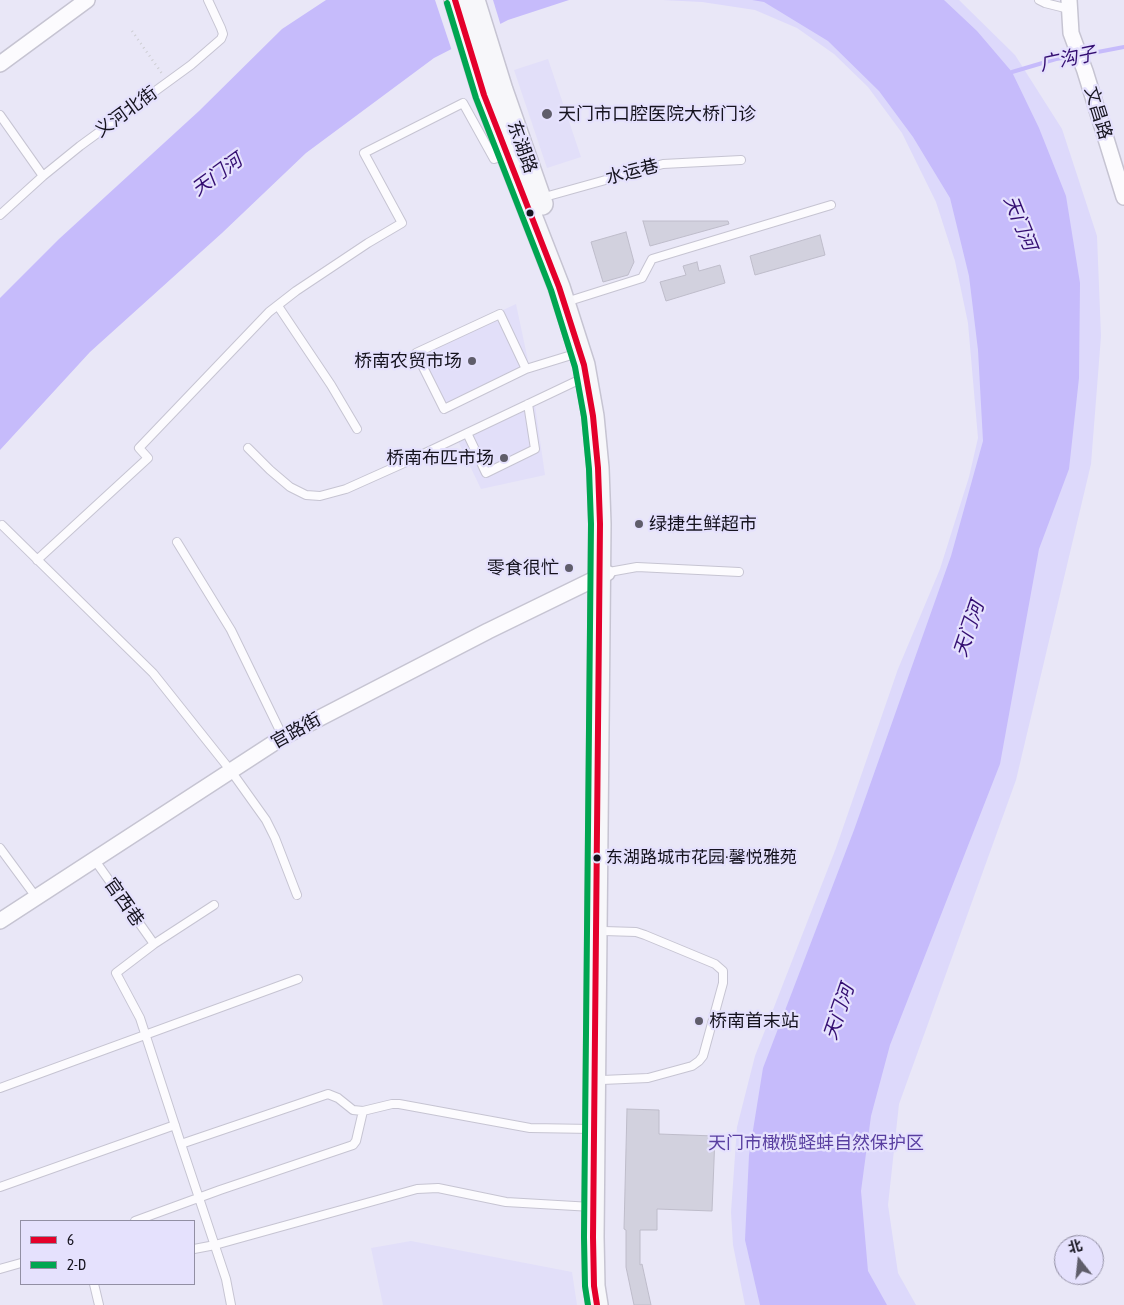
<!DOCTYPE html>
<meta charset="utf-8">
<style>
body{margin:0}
#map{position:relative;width:1124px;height:1305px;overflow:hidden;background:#e9e7f7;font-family:"Asap Condensed","Noto Sans SC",sans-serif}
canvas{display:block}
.legend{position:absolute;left:20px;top:1220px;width:175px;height:65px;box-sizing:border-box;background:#e5e1fd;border:1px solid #928fa4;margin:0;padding:6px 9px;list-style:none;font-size:15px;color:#15131e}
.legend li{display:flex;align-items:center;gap:10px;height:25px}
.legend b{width:25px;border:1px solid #928fa4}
.north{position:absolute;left:1054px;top:1235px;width:50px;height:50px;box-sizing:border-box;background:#e5e1fd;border:1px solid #928fa4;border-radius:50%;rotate:344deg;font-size:14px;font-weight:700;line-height:20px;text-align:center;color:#15131e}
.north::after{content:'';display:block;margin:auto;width:18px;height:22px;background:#5f5d6a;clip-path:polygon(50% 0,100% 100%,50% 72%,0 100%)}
</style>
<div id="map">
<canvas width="1124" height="1305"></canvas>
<ul class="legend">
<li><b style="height:6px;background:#e4002b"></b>6</li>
<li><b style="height:6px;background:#00a651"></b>2-D</li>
</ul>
<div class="north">北</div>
</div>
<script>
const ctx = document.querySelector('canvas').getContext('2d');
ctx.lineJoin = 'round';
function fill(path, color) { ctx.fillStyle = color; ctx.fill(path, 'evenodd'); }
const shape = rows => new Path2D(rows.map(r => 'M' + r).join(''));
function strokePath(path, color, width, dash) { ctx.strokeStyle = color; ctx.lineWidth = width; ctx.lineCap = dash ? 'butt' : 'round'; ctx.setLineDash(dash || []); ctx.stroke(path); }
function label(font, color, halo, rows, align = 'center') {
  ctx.font = font + ' "Asap Condensed","Noto Sans SC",sans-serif'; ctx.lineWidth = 4.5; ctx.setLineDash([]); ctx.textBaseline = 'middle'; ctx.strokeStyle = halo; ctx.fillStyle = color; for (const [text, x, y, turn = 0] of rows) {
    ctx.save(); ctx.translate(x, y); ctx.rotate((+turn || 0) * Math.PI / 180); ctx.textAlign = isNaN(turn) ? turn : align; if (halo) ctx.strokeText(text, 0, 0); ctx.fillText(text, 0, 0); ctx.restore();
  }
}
fill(shape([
 [548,59,581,157,547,168,514,70],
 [516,304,530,370,443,413,412,352],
 [535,405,545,475,481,489,458,441],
 [411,1241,572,1272,577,1305,383,1305,371,1248]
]), '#e2dff9');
fill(shape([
 [663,0,959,0,1015,55,1062,129,1097,236,1101,336,1091,464,1016,780,899,1104,888,1205,898,1273,916,1305,745,1305,733,1245,731,1212,737,1127,755,1056,836,848,898,669,940,569,969,477,978,438,968,323,955,261,936,202,902,133,868,87,834,54,797,28,755,10,702,2]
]), '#ddd9fb');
fill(shape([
 [326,0,569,0,508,20,434,58,306,153,222,233,90,352,0,450,0,298,59,239,199,111,282,29],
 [752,0,944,0,977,31,1012,72,1039,128,1066,196,1080,283,1079,378,1069,469,1039,549,1000,764,890,1045,871,1116,861,1191,868,1271,887,1305,760,1305,745,1240,749,1155,763,1068,854,830,951,556,983,441,978,350,969,276,950,198,913,137,879,91,828,41,764,2]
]), '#c6bbfb');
fill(shape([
 [435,0,493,0,501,26,452,51]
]), '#e9e7f7');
strokePath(shape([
 [1082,55,1124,47],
 [1012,72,1056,59,1075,56]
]), '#c6bbfb', 4);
const building = shape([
 [643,221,728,221,729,224,650,246,643,221],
 [626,232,634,262,628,275,603,282,591,242,626,232],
 [820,235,825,255,755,275,750,256,820,235],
 [697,262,699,271,720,265,725,283,666,301,660,282,686,275,683,266,697,262],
 [627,1109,659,1110,659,1134,715,1136,712,1211,657,1209,657,1230,640,1230,640,1265,642,1264,651,1305,634,1305,626,1267,626,1230,624,1229,627,1109]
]);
fill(building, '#d2d1de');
strokePath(building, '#bebcca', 1);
const service = shape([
 [1039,0,1045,3,1069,9],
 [0,115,43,176],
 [541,198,663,164,741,160],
 [0,215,43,176,80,146,191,65,221,39,223,34,221,28,208,0],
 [566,302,642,278,652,259,831,205],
 [278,306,331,385,357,429],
 [526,369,500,314,416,353,444,409,526,369,578,353],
 [467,433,486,473,535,449,528,404],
 [248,448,270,470,290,487,306,495,320,496,346,489,404,463,585,377],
 [2,525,153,673,231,771,266,820,275,838,297,895],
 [177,542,231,630,283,737],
 [37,560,148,458,139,448,269,312,296,291,368,243,402,223,364,153,463,103,494,159,507,155],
 [609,572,637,567,739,572],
 [0,848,36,897],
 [94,859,154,944],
 [602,1080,648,1078,692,1066,699,1061,703,1056,723,983,723,971,715,964,645,935,636,932,604,931],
 [0,1088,298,979],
 [181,1144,140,1018,116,973,154,944,214,905],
 [0,1187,175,1125],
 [135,1221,220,1190,353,1145,356,1141,363,1111,392,1104,399,1104,530,1128,593,1129],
 [194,1249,215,1245,417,1189,438,1188,506,1202,592,1207],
 [0,1269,21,1263],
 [94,1284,99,1305],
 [231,1305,226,1279,181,1144,328,1094,338,1098,353,1110,363,1111]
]);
const minor = shape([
 [1069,0,1071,33,1085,71,1124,197],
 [0,64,87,0],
 [0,921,283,737,488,631,607,573]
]);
const secondary = shape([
 [455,0,484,95,559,287,584,365,593,416,598,468,600,524,593,1237,594,1286,597,1305],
 [474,0,502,90,542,204]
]);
strokePath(service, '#c6c4d2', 10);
strokePath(minor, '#c6c4d2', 18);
strokePath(secondary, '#c6c4d2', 24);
strokePath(shape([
 [132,31,163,75]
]), '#cdcdd2', 2.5, [1, 4]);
strokePath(service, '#fcfbfe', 8);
strokePath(minor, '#fcfbfe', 15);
strokePath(secondary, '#f7f7fa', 21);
strokePath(shape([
 [455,0,484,95,559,287,584,365,593,416,598,468,600,524,593,1237,594,1286,597,1305]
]), '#e4002b', 6);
strokePath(shape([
 [447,3,476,98,551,290,575,367,584,417,589,469,591,524,584,1237,585,1286,588,1305]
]), '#00a651', 6);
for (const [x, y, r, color] of [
 [547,114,6,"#5f5d6a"],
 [530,213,4.5,"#15131e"],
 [472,361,5,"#5f5d6a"],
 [504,458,5,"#5f5d6a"],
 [639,524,5,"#5f5d6a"],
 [569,568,5,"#5f5d6a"],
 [597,858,4.5,"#15131e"],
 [699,1021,5,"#5f5d6a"]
]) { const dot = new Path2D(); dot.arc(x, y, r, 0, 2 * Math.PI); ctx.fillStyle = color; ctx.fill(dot); strokePath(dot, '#e5e1fd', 2); }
label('17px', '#15131e', '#e5e1fd', [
 ["东湖路城市花园·馨悦雅苑",606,858]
], 'left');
label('18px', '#15131e', '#e5e1fd', [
 ["义河北街",126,112,-36],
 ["文昌路",1098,113,73],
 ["东湖路",522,147,70],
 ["水运巷",632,172,-14],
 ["官路街",296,731,-29],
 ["官西巷",124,902,55]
]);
label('18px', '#15131e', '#e5e1fd', [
 ["天门市口腔医院大桥门诊",558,114],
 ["桥南农贸市场",462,361,"right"],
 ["桥南布匹市场",494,458,"right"],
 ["绿捷生鲜超市",649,524],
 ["零食很忙",559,568,"right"],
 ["桥南首末站",709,1021]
], 'left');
label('18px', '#583ea0', '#e5e1fd', [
 ["天门市橄榄蛏蚌自然保护区",816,1143]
]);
label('italic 19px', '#330d71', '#e5e1fd', [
 ["广沟子",1068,59,-12],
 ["天门河",217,175,-36],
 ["天门河",1020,223,68],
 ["天门河",969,629,-71],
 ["天门河",839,1012,-71]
]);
</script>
